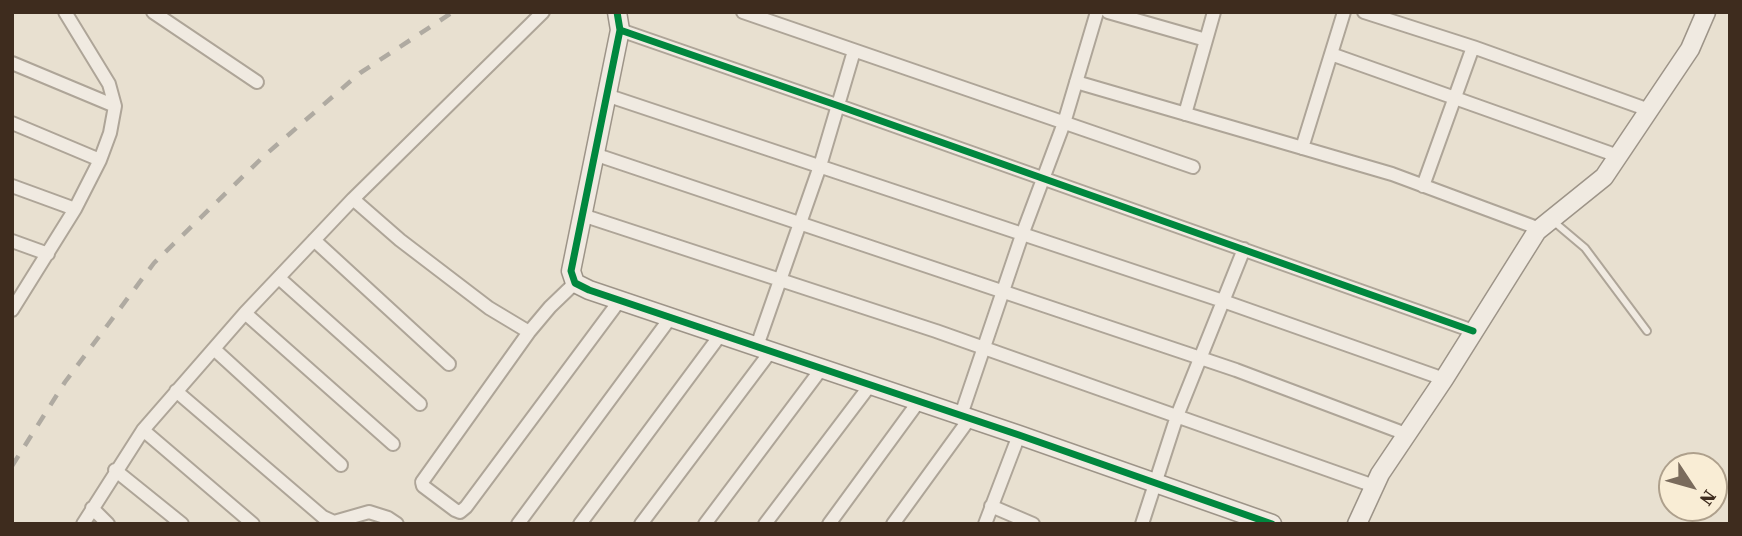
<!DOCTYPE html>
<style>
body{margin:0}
#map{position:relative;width:1742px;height:536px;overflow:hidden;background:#e8e0d0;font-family:"Source Serif 4",serif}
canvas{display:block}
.frame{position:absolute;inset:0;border:14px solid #3e2c1e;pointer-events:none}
.north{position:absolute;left:1658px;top:452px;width:70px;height:70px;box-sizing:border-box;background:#f9edd5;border:2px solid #aea08c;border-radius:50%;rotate:126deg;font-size:19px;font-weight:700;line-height:28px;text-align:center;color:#3e2c1e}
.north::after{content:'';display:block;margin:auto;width:24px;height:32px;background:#7a6b5c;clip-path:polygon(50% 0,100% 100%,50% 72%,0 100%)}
</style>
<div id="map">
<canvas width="1742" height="536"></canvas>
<div class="frame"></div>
<div class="north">N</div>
</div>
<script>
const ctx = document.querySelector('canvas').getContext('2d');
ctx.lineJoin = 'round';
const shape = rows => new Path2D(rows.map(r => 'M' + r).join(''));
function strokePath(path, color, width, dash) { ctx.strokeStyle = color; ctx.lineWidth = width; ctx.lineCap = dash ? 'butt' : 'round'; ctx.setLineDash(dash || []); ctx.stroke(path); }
const lane = shape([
 [1553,221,1585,248,1647,331]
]);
const street = shape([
 [153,12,257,82],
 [743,12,1193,167],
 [1108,12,1206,40],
 [1364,12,1473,47,1649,110],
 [620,30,839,106,1473,331],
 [1331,54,1618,156],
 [12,63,115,106],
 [1076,82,1392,174,1540,229],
 [606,95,1223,301,1444,379],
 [1185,114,1214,12],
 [12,123,100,160],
 [1302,148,1344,12],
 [594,154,1236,370,1406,434],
 [12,186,75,209],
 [1423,186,1473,47],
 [353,199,400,240,489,308,529,332],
 [582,215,936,331,1374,486],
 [314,240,449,364],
 [12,241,48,254],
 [279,278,420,404],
 [575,283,550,307,529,332,422,482,423,486,455,510,460,512,466,507,620,300],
 [12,310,75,209,100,160,110,133,115,106,109,84,65,12],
 [245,313,393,444],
 [757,346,820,166,854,51],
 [214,349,341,465],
 [176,391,323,517,334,522,369,512,388,518,397,524],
 [961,415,1022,235,1064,123,1097,12],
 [143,430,253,524],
 [115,470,182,524],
 [991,506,1033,524],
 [92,508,108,524],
 [83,524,143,430,245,313,353,199,543,12],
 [518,524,671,317],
 [580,524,721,334],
 [641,524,771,351],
 [705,524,822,368],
 [765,524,871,384],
 [829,524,919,401],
 [893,524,970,418],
 [985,524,1019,435],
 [1142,524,1177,416,1244,249]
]);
const secondary = shape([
 [617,12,620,30,571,271,575,283,589,290,1019,435,1272,524],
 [1357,524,1380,474,1444,379,1537,231,1604,177,1690,49,1706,12]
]);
strokePath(lane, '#aea598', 10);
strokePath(street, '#aea598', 16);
strokePath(secondary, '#9d9488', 21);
strokePath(lane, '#f0eae1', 6);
strokePath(street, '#f0eae1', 12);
strokePath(secondary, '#f0eae1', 18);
strokePath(shape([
 [12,466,65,382,154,263,264,156,360,73,453,12]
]), '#afaaa1', 4.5, [12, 12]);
strokePath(shape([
 [617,12,620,30,571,271,575,283,589,290,1019,435,1272,524],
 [620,30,839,106,1473,331]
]), '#00873e', 7);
</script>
